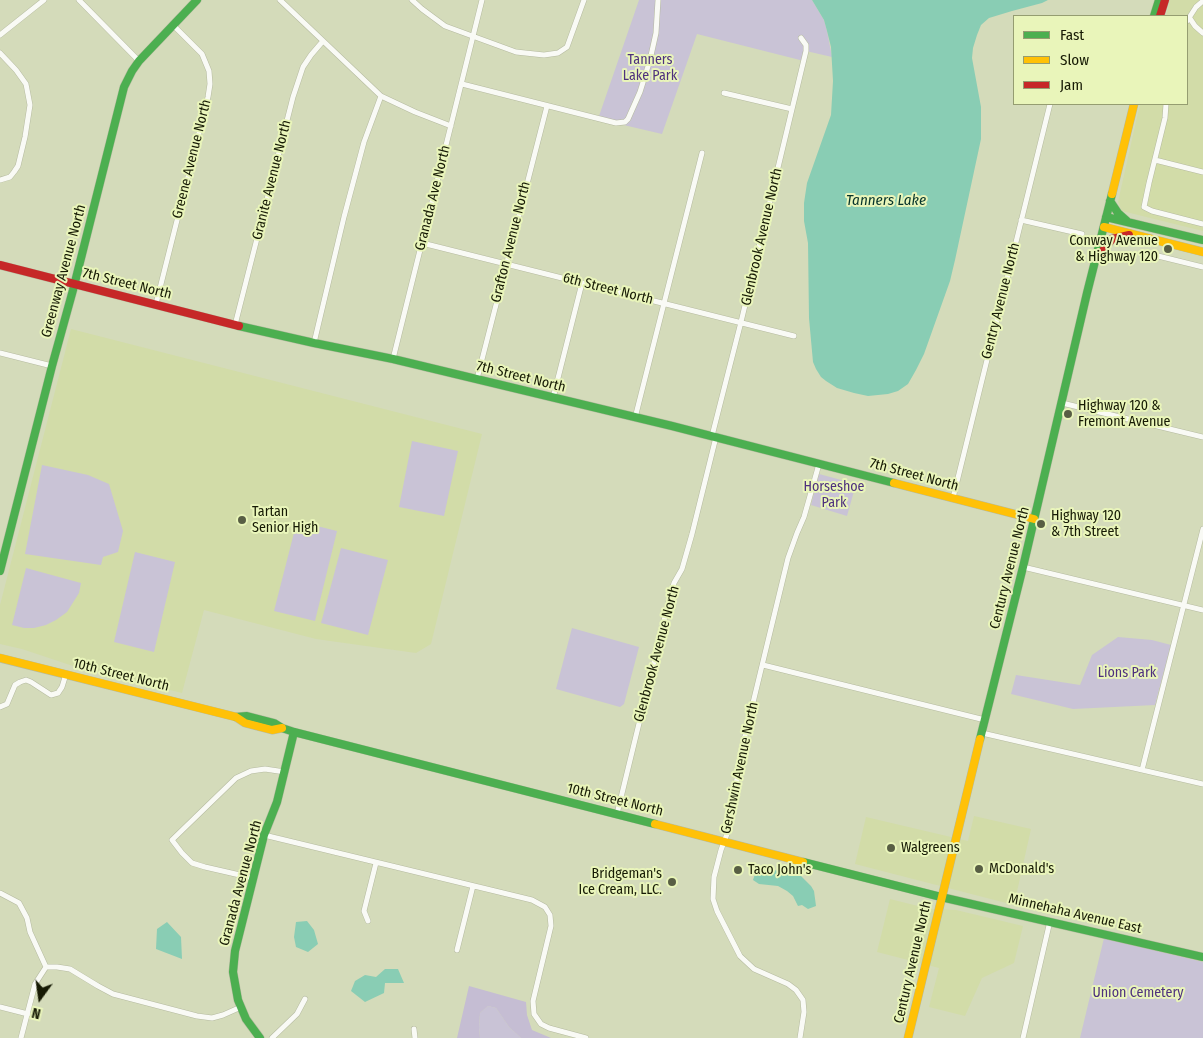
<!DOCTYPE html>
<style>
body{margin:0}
#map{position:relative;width:1203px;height:1038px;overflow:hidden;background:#d4dbba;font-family:"Fira Sans Condensed",sans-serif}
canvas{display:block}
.legend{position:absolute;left:1013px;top:15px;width:175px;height:90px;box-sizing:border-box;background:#e9f5ba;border:1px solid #959d71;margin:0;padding:6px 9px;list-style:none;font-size:15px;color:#161a04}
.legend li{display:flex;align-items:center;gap:10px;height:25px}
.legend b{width:25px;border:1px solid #959d71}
.north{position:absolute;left:15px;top:973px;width:50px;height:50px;-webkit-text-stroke:4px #e9f5ba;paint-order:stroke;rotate:194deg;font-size:14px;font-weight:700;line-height:20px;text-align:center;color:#161a04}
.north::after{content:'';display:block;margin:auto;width:18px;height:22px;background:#161a04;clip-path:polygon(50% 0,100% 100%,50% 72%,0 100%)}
</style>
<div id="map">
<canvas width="1203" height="1038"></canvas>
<ul class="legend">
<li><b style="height:6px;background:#4caf50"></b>Fast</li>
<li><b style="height:6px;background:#ffc107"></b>Slow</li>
<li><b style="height:6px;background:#c62828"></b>Jam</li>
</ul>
<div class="north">N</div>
</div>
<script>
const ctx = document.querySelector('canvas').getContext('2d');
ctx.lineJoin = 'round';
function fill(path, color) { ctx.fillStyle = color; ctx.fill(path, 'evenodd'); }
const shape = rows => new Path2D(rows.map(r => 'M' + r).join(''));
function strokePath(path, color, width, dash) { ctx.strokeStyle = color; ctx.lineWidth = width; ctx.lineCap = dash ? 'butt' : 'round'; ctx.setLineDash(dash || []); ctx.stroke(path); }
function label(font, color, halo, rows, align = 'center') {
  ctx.font = font + ' "Fira Sans Condensed",sans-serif'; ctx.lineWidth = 4; ctx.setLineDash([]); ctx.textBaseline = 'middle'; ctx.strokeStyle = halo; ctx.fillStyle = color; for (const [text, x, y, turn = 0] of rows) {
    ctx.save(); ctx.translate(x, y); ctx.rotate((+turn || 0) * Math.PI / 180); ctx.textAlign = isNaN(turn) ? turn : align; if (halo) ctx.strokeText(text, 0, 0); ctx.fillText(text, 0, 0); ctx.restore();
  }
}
fill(shape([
 [1170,0,1203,0,1203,231,1122,211,1118,202,1140,104,1187,104,1187,16,1166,16],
 [71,329,482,434,431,644,416,653,316,639,204,610,182,693,73,666,22,649,0,644,0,605],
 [974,816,1031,829,1014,905,855,864,866,817,968,841],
 [890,899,930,909,956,910,1023,926,1014,963,982,978,965,1016,929,1007,939,968,877,952]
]), '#d2dca8');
fill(shape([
 [639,0,812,0,824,20,827,31,832,57,806,51,804,61,697,34,662,134,598,119],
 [412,441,458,451,444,516,399,507],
 [42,465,88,475,109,484,123,531,118,552,103,557,101,565,25,554],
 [819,474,856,484,847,516,811,505],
 [297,521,337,531,315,621,274,611],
 [341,548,388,560,368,635,321,623],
 [135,552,175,562,154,652,114,642],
 [26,568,81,583,79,593,67,612,56,620,46,625,34,628,24,628,12,625],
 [572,628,639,647,624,704,620,707,556,689],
 [1118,637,1152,640,1171,645,1155,705,1073,709,1011,694,1016,675,1080,685,1092,655],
 [1104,938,1203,962,1203,1038,1080,1038],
 [488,1006,496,1008,509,1027,521,1038,480,1038,479,1028,480,1013]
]), '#c9c3d6');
fill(shape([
 [469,986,526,1002,527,1015,532,1030,551,1038,521,1038,509,1027,496,1008,488,1006,480,1013,479,1028,480,1038,457,1038]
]), '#c5bdd3');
fill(shape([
 [812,0,1048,0,1042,3,1012,11,989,18,981,25,977,35,973,48,972,58,981,107,981,139,955,260,950,281,924,354,916,370,908,384,898,391,888,394,868,396,854,393,837,388,826,381,821,377,816,369,813,362,809,318,808,243,804,221,804,203,807,183,831,115,833,81,831,47,827,31,824,20],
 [765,869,788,872,801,876,811,886,814,891,816,906,808,909,802,905,798,906,793,896,787,891,778,886,759,884,753,880,756,871],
 [307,921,314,930,318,944,308,952,296,947,294,937,296,922],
 [167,922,181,937,182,959,156,949,157,929],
 [385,969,398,969,404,983,385,983,384,993,365,1002,351,991,355,981,365,975,376,977]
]), '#89cdb4');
const street = shape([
 [79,0,139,61],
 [280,0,381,96,415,112,451,126],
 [412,0,422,9,445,26,516,52,544,55,558,53,567,47,584,0],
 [1189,17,1195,26,1203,33],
 [1187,21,1196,7,1203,1],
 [0,35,44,0],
 [0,53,16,70,26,84,30,105,25,137,18,166,14,172,10,177,0,180],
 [462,84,616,123,625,122,628,119,640,92,650,60,656,33,658,0],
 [724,93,792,109],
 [1166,104,1165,118,1149,183,1144,207,1152,211,1203,224],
 [1155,160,1203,172],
 [1021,220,1082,234],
 [422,243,794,336],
 [1158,256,1203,267],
 [156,304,208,97,210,84,209,71,202,54,173,25],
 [235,325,293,97,303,67,311,55,323,41],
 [314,343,344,217,364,142,381,96],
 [0,353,52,366],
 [393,359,482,0],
 [477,379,547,106],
 [553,398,582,283],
 [1062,403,1203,437],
 [635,418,702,153],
 [712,436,741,322,806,51,806,45,801,38],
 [953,498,1050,104],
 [1023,567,1203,610],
 [763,665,985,720],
 [0,707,7,704,15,685,20,682,26,680,31,682,51,695,58,693,62,687,66,674],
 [982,733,1203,784],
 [1142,770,1203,529],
 [617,814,669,600,674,583,682,569,692,534,716,437],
 [264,835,532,900,545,907,550,915,551,926,533,1001,534,1014,541,1024,549,1028,586,1038],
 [253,878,205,867,192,863,182,853,172,840,236,778,251,771,265,769,285,772],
 [0,893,19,903,27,918,30,932,46,967,57,967,70,969,98,986,113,994,197,1016,212,1018,223,1015,241,1007],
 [368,921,364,911,376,863],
 [457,950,473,886],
 [0,1007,28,1014],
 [414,1029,415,1038],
 [21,1038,35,984,46,967],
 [272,1038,297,1014,305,999],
 [800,1038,804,1012,803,1000,796,990,788,984,754,969,740,956,717,911,713,899,714,877,721,850,727,834,744,740,788,558,797,533,804,517,819,464],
 [1023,1038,1050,921]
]);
const fast = shape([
 [1154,16,1159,0],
 [1110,201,1118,213,1127,221],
 [1106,217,1203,240],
 [239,326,314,343,393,359,672,426,894,483],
 [0,571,52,366,73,290,124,87,132,71,139,61,197,0],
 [236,717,247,716,274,723,282,728,294,732,655,824],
 [980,739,1023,567,1087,293,1112,194],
 [803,862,941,897,1203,957],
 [260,1038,246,1019,238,1000,233,972,235,951,264,835,277,802,294,732]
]);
const slow = shape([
 [1112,194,1134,104],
 [1104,227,1203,252],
 [894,483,1034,519],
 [0,658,236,717,245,723,272,730,282,728],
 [655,824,803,862],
 [908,1038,980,739]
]);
const jam = shape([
 [1160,16,1165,0],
 [1098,257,1112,239,1129,235],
 [0,265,239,326]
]);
strokePath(street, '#b5baa0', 6);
strokePath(fast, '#b5baa0', 9);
strokePath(slow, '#b5baa0', 9);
strokePath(jam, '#b5baa0', 9);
strokePath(street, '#f9faf5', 5);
strokePath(fast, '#4caf50', 8);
strokePath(slow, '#ffc107', 8);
strokePath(jam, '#c62828', 8);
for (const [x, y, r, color] of [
 [1168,249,5,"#585e44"],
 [1068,414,5,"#585e44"],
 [242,520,5,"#585e44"],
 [1041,524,5,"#585e44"],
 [891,848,5,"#585e44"],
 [979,869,5,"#585e44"],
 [738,870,5,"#585e44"],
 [672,882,5,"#585e44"]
]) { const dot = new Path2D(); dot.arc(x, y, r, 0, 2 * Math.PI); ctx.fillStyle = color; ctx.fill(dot); strokePath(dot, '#e9f5ba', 2); }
label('14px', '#4e317e', '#e9f5ba', [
 ["Tanners",650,60],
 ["Lake Park",650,76],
 ["Horseshoe",834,487],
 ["Park",834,503],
 ["Lions Park",1127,673],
 ["Union Cemetery",1138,993]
]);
label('14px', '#161a04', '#e9f5ba', [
 ["Greene Avenue North",192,159,-76],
 ["Granite Avenue North",272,180,-76],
 ["Granada Ave North",433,198,-76],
 ["Glenbrook Avenue North",762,237,-77],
 ["Grafton Avenue North",511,242,-76],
 ["Greenway Avenue North",64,271,-75],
 ["7th Street North",127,284,14],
 ["6th Street North",608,289,14],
 ["Gentry Avenue North",1001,301,-76],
 ["7th Street North",521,377,14],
 ["7th Street North",914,475,15],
 ["Century Avenue North",1010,568,-76],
 ["Glenbrook Avenue North",657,654,-75],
 ["10th Street North",121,675,14],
 ["Gershwin Avenue North",740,768,-78],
 ["10th Street North",615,800,14],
 ["Granada Avenue North",241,883,-75],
 ["Minnehaha Avenue East",1075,914,13],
 ["Century Avenue North",913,962,-77]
]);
label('14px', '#161a04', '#e9f5ba', [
 ["Conway Avenue",1158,241,"right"],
 ["& Highway 120",1158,257,"right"],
 ["Highway 120 &",1078,406],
 ["Fremont Avenue",1078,422],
 ["Tartan",252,512],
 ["Senior High",252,528],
 ["Highway 120",1051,516],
 ["& 7th Street",1051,532],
 ["Walgreens",901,848],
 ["McDonald's",989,869],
 ["Taco John's",748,870],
 ["Bridgeman's",662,874,"right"],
 ["Ice Cream, LLC.",662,890,"right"]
], 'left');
label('italic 15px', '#06342c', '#e9f5ba', [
 ["Tanners Lake",886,201]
]);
</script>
